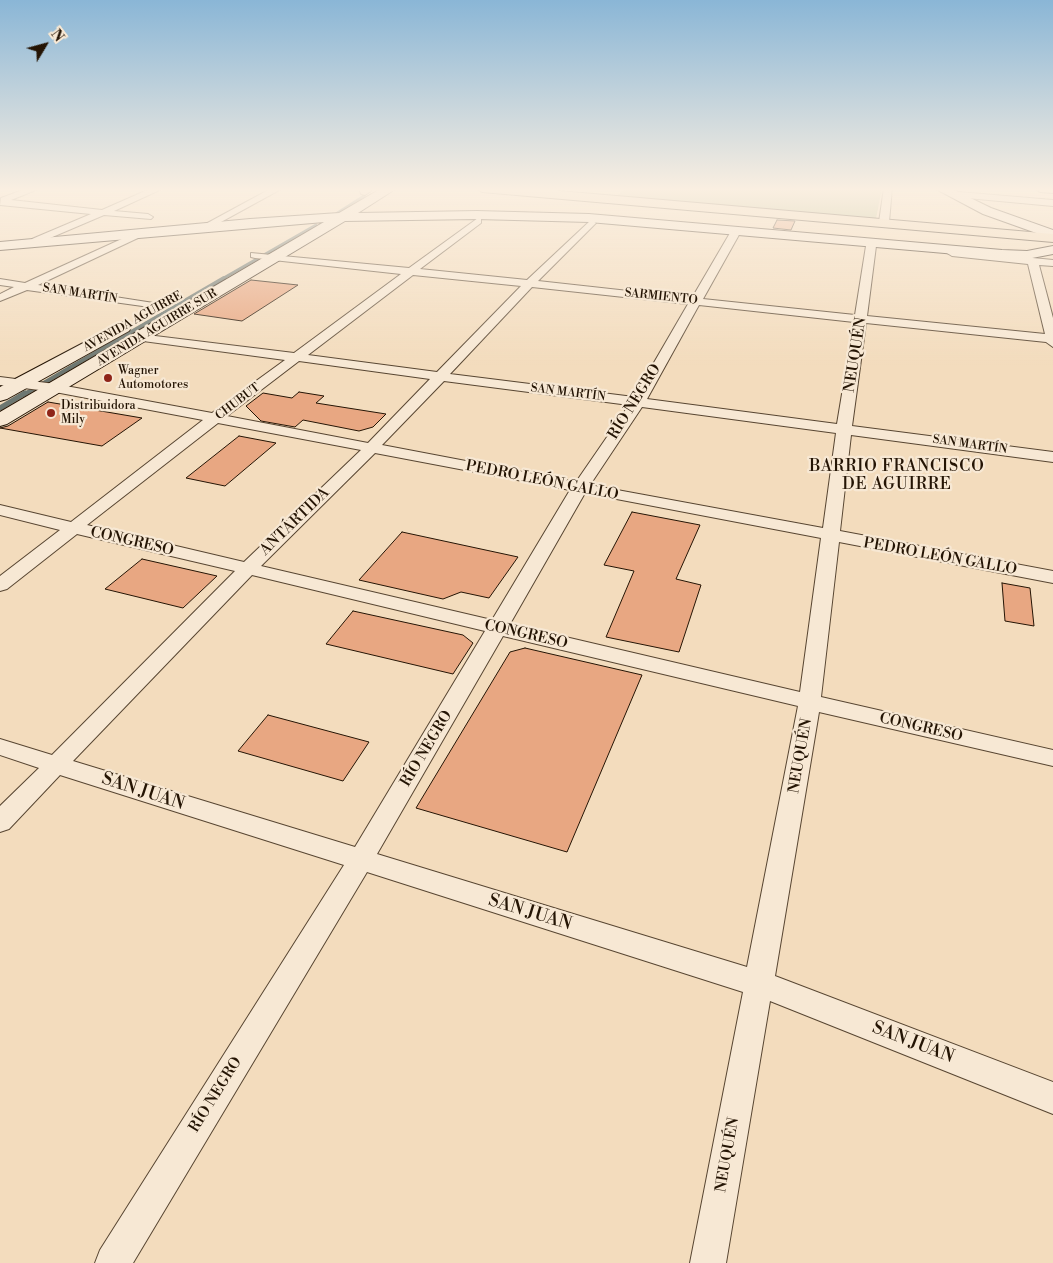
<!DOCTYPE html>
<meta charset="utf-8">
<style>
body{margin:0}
#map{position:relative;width:1053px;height:1263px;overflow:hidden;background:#f3dcbd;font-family:"Libre Bodoni",serif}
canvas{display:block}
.north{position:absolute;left:20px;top:20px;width:50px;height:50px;-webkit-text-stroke:4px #f7e8d4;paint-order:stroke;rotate:53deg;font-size:14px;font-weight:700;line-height:20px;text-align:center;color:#241404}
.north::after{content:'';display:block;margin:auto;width:18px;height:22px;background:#241404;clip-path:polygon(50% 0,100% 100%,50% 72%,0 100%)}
</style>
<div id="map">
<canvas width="1053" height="1263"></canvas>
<div class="north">N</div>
</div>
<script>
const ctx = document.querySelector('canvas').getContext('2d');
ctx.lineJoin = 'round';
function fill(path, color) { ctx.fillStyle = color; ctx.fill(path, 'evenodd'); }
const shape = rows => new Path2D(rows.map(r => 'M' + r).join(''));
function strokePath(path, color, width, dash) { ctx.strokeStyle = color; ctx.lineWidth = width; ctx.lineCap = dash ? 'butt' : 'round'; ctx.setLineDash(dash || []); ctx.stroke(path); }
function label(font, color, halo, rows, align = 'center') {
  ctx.font = font + ' "Libre Bodoni",serif'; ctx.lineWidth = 4.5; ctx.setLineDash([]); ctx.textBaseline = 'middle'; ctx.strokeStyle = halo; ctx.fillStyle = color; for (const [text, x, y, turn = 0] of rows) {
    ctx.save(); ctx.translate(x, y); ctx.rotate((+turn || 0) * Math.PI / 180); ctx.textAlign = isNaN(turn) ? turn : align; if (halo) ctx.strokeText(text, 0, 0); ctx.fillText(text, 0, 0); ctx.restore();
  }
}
fill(shape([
 [625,188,882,188,876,219,616,197]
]), '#b8c193');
strokePath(shape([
 [336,214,364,196],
 [222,279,316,225]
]), '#6d7771', 3);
strokePath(shape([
 [23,395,224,278]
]), '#6d7771', 4);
strokePath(shape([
 [0,408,25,393]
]), '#6d7771', 5);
const building = shape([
 [777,220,795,221,791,230,773,228,777,220],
 [251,280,298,285,242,321,194,314,251,280],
 [299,392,324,396,316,403,386,414,373,427,359,431,303,420,295,427,261,421,246,406,263,393,292,398,299,392],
 [48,402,142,418,102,446,0,428,8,426,48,402],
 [239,436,276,443,225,486,186,478,239,436],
 [632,512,700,525,676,579,701,585,679,652,606,637,634,571,604,565,632,512],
 [402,532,518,557,489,598,461,592,443,599,359,580,402,532],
 [142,559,217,576,183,608,105,589,142,559],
 [1002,583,1030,588,1034,626,1005,621,1002,583],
 [353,611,463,635,473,643,453,674,326,644,353,611],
 [525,648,642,675,567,852,416,808,510,652,525,648],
 [268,715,369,742,343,781,238,751,268,715]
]);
fill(building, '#e8a782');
strokePath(building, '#241404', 1);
const street = shape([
 [28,188,41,188,11,200,102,210,152,188,164,188,114,211,148,214,153,217,151,219,104,215,36,244,32,243,32,239,91,214,0,205,1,198,28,188],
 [272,188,283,188,210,228,202,226,272,188],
 [551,188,561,188,550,196,544,196,544,192,551,188],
 [884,188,892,188,889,222,884,225,879,222,884,188],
 [959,192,1053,200,1053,206,956,197,955,195,959,192],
 [478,218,481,219,481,223,420,269,527,280,591,220,596,223,538,281,692,298,730,233,735,230,740,233,703,299,855,315,866,246,871,243,876,246,867,316,1045,334,1028,264,952,256,947,253,952,250,1053,260,1053,266,1039,265,1053,318,1053,347,1046,342,866,323,852,426,1053,452,1053,462,851,435,840,531,1053,571,1053,583,839,542,821,697,1053,750,1053,766,819,712,775,976,1053,1082,1053,1114,770,1001,726,1263,690,1263,743,992,367,872,133,1263,95,1263,100,1250,344,865,60,775,9,829,0,832,0,806,39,768,0,755,0,739,52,755,235,571,77,534,7,589,0,591,0,576,60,530,0,515,0,505,71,522,203,420,55,392,0,385,0,377,55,384,212,413,285,360,143,341,139,340,137,337,139,334,294,353,401,274,255,258,251,257,251,253,409,268,478,218],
 [413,275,521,286,437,372,308,355,413,275],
 [532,287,688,304,634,397,450,374,532,287],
 [699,305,854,322,837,424,647,399,699,305],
 [299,361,430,379,368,443,227,416,299,361],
 [444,381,629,405,576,482,382,445,444,381],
 [642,407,836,433,823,528,590,485,642,407],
 [218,423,361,450,244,562,87,525,218,423],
 [375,453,570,490,492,620,261,566,375,453],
 [585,493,821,538,800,692,510,624,585,493],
 [252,575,485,631,355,847,73,761,252,575],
 [503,636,798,706,747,967,377,854,503,636],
 [137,232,142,235,140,237,38,285,160,304,166,307,164,309,27,290,0,301,0,294,14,287,0,285,0,279,25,283,137,232]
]);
const secondary = shape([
 [382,188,397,188,358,213,477,211,589,214,1002,250,1027,251,1053,246,1053,254,1027,259,1002,258,589,222,477,219,345,221,7,424,0,426,0,412,324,222,0,250,0,242,250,219,339,213,382,188],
 [934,188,950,188,991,208,1053,230,1053,239,983,214,934,188],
 [123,322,129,323,131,327,129,331,7,399,0,401,0,387,123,322]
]);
const primary = shape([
 [359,188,371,188,371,191,365,195,361,194,359,188],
 [476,188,525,188,1053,234,1053,242,482,192,476,188],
 [1034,188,1053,188,1053,193,1040,192,1034,188]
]);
strokePath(street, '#584632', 2);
strokePath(secondary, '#241404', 2);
strokePath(primary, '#241404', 2);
fill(street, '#f7e8d4');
fill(secondary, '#f7e8d4');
fill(primary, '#f3dcbd');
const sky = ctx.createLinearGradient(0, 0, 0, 365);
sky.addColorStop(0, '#8ab6d6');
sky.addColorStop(0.52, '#faefe1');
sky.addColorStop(1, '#faefe100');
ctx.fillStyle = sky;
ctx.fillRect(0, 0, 1053, 365);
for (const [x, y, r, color] of [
 [108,378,5,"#8f2418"],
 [51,413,5,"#8f2418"]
]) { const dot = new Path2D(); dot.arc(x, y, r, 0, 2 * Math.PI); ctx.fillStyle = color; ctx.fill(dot); strokePath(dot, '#f7e8d4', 2); }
label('12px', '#241404', '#f7e8d4', [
 ["SAN MARTÍN",80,294,9],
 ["SARMIENTO",661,297,6],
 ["AVENIDA AGUIRRE",133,322,-29],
 ["AVENIDA AGUIRRE SUR",157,328,-31],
 ["SAN MARTÍN",568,393,7],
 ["CHUBUT",238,402,-37],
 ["SAN MARTÍN",970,445,8]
]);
label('12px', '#241404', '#f7e8d4', [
 ["Wagner",118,371],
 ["Automotores",118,385],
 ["Distribuidora",61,406],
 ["Mily",61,420]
], 'left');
label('15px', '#241404', '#f7e8d4', [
 ["NEUQUÉN",856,355,-81],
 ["RÍO NEGRO",635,402,-58],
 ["PEDRO LEÓN GALLO",542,481,11],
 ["ANTÁRTIDA",295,522,-44],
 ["CONGRESO",132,542,13],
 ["PEDRO LEÓN GALLO",940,557,10],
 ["CONGRESO",526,635,13],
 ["CONGRESO",921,728,13],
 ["RÍO NEGRO",427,749,-59],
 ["NEUQUÉN",801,756,-80],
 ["RÍO NEGRO",216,1095,-58],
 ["NEUQUÉN",728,1155,-80]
]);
ctx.letterSpacing = '1px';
label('16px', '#241404', '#f7e8d4', [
 ["BARRIO FRANCISCO",897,467],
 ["DE AGUIRRE",897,485]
]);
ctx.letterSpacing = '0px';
label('18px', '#241404', '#f7e8d4', [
 ["SAN JUAN",143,792,18],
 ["SAN JUAN",530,913,17],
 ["SAN JUAN",913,1043,21]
]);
</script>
